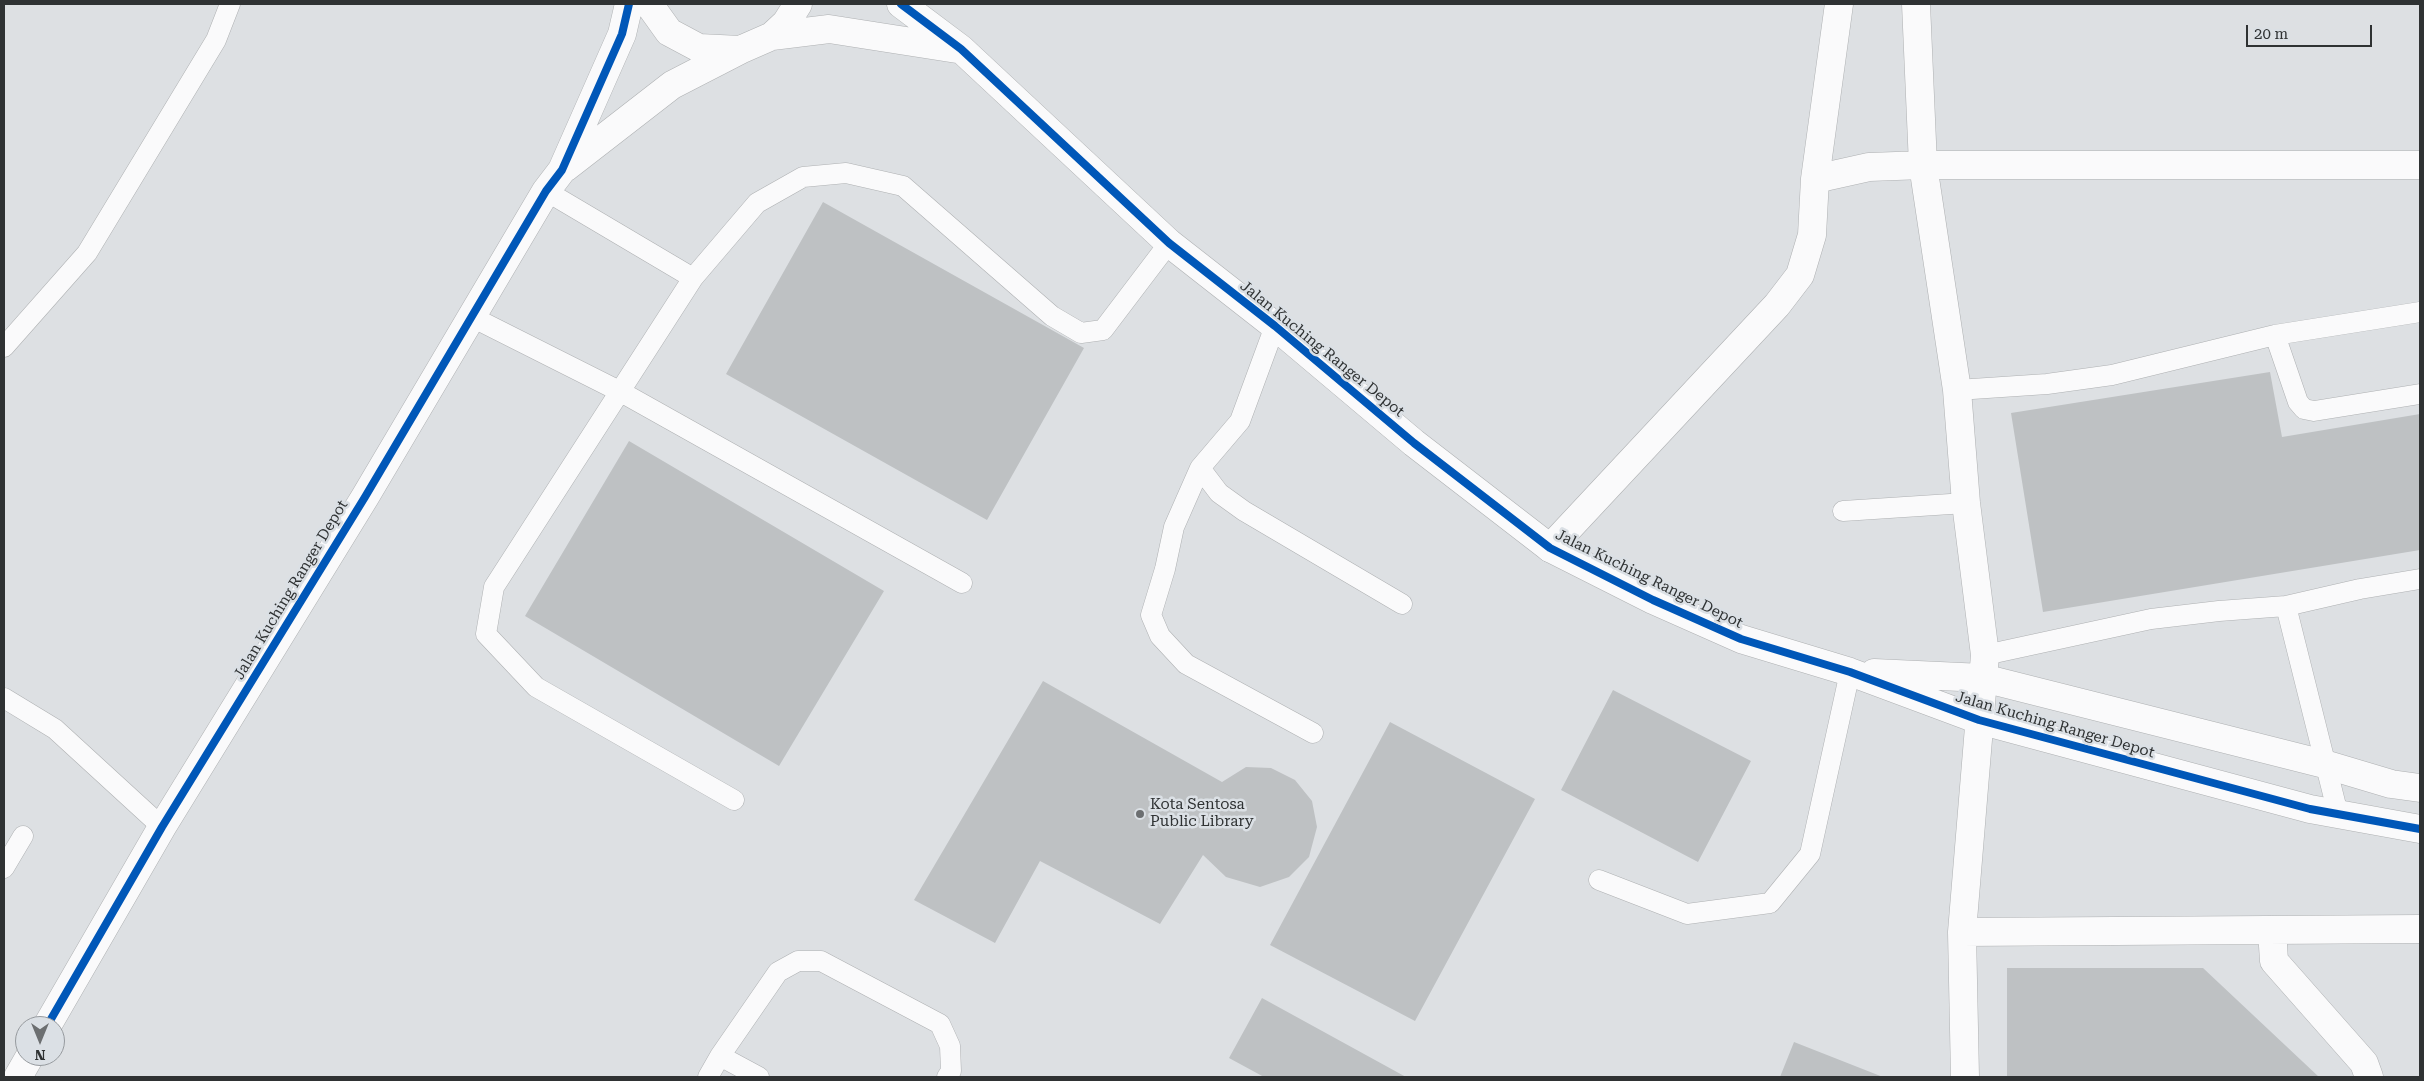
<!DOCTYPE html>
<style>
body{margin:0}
#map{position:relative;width:2424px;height:1081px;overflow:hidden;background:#dde0e3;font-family:"Roboto Serif",serif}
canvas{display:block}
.frame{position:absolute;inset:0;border:5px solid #2f3233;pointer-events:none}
.north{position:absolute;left:15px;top:1016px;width:50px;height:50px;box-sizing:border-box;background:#dbe0e5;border:1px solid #969a9e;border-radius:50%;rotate:180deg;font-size:14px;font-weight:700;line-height:20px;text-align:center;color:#2f3233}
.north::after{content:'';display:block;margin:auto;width:18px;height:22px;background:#6c6f71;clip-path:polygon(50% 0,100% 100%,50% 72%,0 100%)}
.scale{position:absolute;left:2246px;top:25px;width:126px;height:22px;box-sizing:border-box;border:2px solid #2f3233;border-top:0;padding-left:6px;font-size:15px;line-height:18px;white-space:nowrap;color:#2f3233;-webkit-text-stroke:4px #dbe0e5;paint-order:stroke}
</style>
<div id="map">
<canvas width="2424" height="1081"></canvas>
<div class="frame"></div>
<div class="north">N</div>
<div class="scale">20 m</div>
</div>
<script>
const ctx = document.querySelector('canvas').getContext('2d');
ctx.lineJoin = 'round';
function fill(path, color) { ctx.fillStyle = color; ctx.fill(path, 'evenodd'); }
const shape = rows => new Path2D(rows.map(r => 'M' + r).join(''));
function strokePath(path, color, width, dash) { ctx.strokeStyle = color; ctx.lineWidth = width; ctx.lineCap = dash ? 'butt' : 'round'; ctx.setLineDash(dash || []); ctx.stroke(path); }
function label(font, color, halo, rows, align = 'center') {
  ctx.font = font + ' "Roboto Serif",serif'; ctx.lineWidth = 5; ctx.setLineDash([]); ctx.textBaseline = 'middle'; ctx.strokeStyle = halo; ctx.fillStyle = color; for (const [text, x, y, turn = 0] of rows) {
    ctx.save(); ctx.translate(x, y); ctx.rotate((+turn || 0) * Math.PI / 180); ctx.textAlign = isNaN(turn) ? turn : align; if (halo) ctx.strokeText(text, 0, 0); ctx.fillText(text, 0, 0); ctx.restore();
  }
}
fill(shape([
 [823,202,1084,348,987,520,726,374],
 [2270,372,2282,437,2420,414,2420,550,2043,612,2011,413],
 [629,441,884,591,779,766,525,616],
 [1043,681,1222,782,1246,767,1271,768,1295,780,1312,801,1317,827,1309,857,1289,877,1260,887,1226,877,1203,855,1160,924,1040,861,995,943,914,900],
 [1613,690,1751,761,1698,862,1561,790],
 [1390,722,1535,799,1415,1021,1270,945],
 [2007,968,2203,968,2319,1077,2007,1077],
 [1262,998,1406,1077,1264,1077,1229,1058],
 [1794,1042,1883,1077,1780,1077]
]), '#bec1c3');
const service = shape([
 [546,191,693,278],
 [472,317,621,392,962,583],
 [1275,326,1240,421,1200,468,1219,493,1244,511,1402,604],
 [2275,335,2298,402,2304,409,2314,411,2420,394],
 [4,347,87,253,216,40,230,4],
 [1957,390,2047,384,2112,375,2275,335,2420,312],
 [1200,468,1174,527,1165,569,1151,615,1160,636,1186,664,1313,733],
 [1843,511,1966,503],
 [2286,606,2338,814],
 [1985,655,2151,619,2219,611,2286,606,2360,589,2420,579],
 [4,698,55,729,162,827],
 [734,800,536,687,486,634,494,587,693,278,757,203,803,177,846,173,903,186,1052,316,1081,333,1103,330,1169,243],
 [4,868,23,836],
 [1599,880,1687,914,1770,903,1810,854,1850,672],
 [720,1056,759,1077],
 [708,1077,720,1056,778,972,798,961,821,961,940,1024,950,1046,951,1071,947,1077]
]);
const minor = shape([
 [1916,4,1923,165,1957,390,1966,503,1985,655,1962,932,1965,1077],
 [1815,179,1869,167,1923,165,2420,165],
 [1550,548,1777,305,1800,275,1812,235,1815,179,1839,4],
 [2272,930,2274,961,2364,1063,2369,1077],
 [1962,932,2420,929]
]);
const tertiary = shape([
 [649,4,669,32,699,48,740,50,772,36,786,23,798,4],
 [901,4,961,49,1169,243,1275,326,1414,443,1550,548,1653,600,1741,639,1850,672,1979,720,2310,809,2420,829],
 [772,36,829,29,957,49],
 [565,168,672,85,740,50],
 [1874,673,1983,678,2324,764,2391,784,2420,788],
 [47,1026,162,827,365,497,546,191,562,170,622,34,629,4],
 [18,1077,30,1056]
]);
strokePath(service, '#aeb0b2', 21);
strokePath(minor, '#aeb0b2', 29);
strokePath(tertiary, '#aeb0b2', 29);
strokePath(service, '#fafafb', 20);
strokePath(minor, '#fafafb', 28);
strokePath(tertiary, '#fafafb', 28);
strokePath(shape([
 [901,4,961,49,1169,243,1275,326,1414,443,1550,548,1653,600,1741,639,1850,672,1979,720,2310,809,2420,829],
 [47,1026,162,827,365,497,546,191,562,170,622,34,629,4]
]), '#0057b8', 8);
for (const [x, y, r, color] of [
 [1140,814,5,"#6c6f71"]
]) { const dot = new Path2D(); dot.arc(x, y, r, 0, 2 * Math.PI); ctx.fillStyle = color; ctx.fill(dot); strokePath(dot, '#dbe0e5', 2); }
label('15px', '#2f3233', '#dbe0e5', [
 ["Jalan Kuching Ranger Depot",1322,349,39],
 ["Jalan Kuching Ranger Depot",1649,579,26],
 ["Jalan Kuching Ranger Depot",291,590,-59],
 ["Jalan Kuching Ranger Depot",2055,725,16]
]);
label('15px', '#2f3233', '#dbe0e5', [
 ["Kota Sentosa",1150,805],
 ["Public Library",1150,822]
], 'left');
</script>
